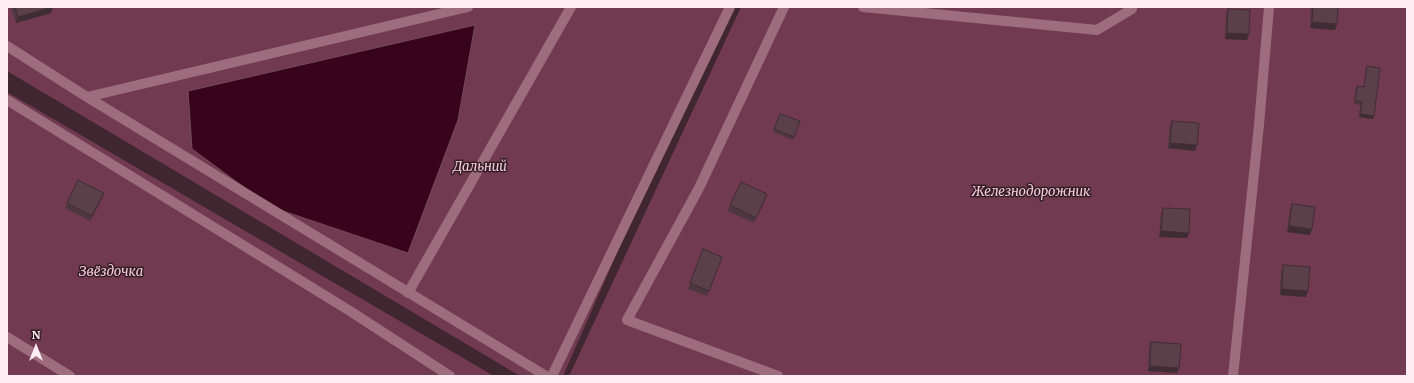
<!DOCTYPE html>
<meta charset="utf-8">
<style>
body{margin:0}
#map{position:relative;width:1414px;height:383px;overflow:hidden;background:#3f262f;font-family:Merriweather,serif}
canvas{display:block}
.frame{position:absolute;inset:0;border:8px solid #feedf2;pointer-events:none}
.north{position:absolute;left:16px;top:327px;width:40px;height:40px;-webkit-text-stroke:3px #351d25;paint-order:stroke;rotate:0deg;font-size:11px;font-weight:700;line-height:16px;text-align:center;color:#feedf2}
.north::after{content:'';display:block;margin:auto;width:14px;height:18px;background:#feedf2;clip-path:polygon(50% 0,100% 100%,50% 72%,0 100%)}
</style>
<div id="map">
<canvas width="1414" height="383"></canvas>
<div class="frame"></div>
<div class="north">N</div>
</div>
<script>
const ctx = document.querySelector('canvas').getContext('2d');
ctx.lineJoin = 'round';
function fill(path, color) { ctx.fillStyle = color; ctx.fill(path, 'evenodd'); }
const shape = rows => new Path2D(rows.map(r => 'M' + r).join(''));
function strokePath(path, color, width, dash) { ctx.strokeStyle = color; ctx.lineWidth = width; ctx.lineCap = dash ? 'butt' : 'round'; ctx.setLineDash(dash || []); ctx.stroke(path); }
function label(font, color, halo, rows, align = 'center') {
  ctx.font = font + ' Merriweather,serif'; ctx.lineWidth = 3; ctx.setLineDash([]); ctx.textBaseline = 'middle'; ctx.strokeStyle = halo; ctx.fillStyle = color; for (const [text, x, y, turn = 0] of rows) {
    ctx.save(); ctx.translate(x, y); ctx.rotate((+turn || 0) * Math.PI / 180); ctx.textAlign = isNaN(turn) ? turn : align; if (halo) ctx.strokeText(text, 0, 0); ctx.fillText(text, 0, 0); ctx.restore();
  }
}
fill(shape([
 [7,7,725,7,563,376,520,376,7,71],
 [741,7,1407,7,1407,376,569,376],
 [7,92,494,376,7,376]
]), '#713a4f');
const water = shape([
 [475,25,458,120,408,253,271,207,192,149,188,91,475,25]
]);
fill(water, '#38041c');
strokePath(water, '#734a5c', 1);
strokePath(shape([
 [863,7,1097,30,1132,9,1132,7],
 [7,46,87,97,546,376],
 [87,97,468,7],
 [7,100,350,311,450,376],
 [408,293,571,7],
 [7,337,70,376],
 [552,376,730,7],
 [778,376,627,320,699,188,784,7],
 [1233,376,1259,125,1269,7]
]), '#9d6d7e', 10);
fill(shape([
 [11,7,53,7,51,13,16,23],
 [1311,7,1338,7,1337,24,1335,30,1310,28],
 [1228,9,1247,40,1225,39,1226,14],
 [1367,66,1373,119,1359,117,1360,105,1354,104,1356,89,1357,86,1364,87,1366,69],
 [780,114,800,121,793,140,773,132],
 [1172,121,1195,151,1168,148,1170,126],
 [104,193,102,198,90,221,65,208,67,203],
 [767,194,754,223,728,211,730,205],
 [1292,204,1310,235,1287,232,1290,209],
 [1163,208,1189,233,1187,238,1159,237,1161,214],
 [703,249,722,257,707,296,688,289],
 [1283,265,1306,297,1280,295,1281,271],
 [1151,342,1179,368,1177,373,1148,371,1149,348]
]), '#4e373f');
fill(shape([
 [53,7,51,13,16,23,18,17],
 [1312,22,1337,24,1335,30,1310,28],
 [1227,33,1249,34,1247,40,1225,39],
 [1360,114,1374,116,1373,119,1359,117],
 [1170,143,1197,145,1195,151,1168,148],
 [104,193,102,198,90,221,92,216],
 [767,194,765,200,754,223,756,218],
 [1289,226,1312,229,1310,235,1287,232],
 [1161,231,1189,233,1187,238,1159,237],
 [1282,289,1308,291,1306,297,1280,295],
 [1150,366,1179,368,1177,373,1148,371]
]), '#402d33');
const building = shape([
 [15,7,53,7,18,17,15,7],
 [1313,7,1338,7,1337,24,1312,22,1313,7],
 [1228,9,1250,10,1249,34,1227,33,1228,9],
 [1367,66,1380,68,1374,116,1360,114,1362,102,1355,101,1357,86,1364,87,1367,66],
 [780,114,800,121,794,137,774,129,780,114],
 [1172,121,1199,123,1197,145,1170,143,1172,121],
 [78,180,104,193,92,216,67,203,78,180],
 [741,182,767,194,756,218,730,205,741,182],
 [1292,204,1315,207,1312,229,1289,226,1292,204],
 [1163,208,1190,209,1189,233,1161,231,1163,208],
 [703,249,722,257,709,291,690,283,703,249],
 [1283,265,1310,267,1308,291,1282,289,1283,265],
 [1151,342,1181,344,1179,368,1150,366,1151,342]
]);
fill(building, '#5b4049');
strokePath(building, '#402d33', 1);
label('italic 13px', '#f4ceda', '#351d25', [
 ["Дальний",480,167],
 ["Железнодорожник",1031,192],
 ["Звёздочка",111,272]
]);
</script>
